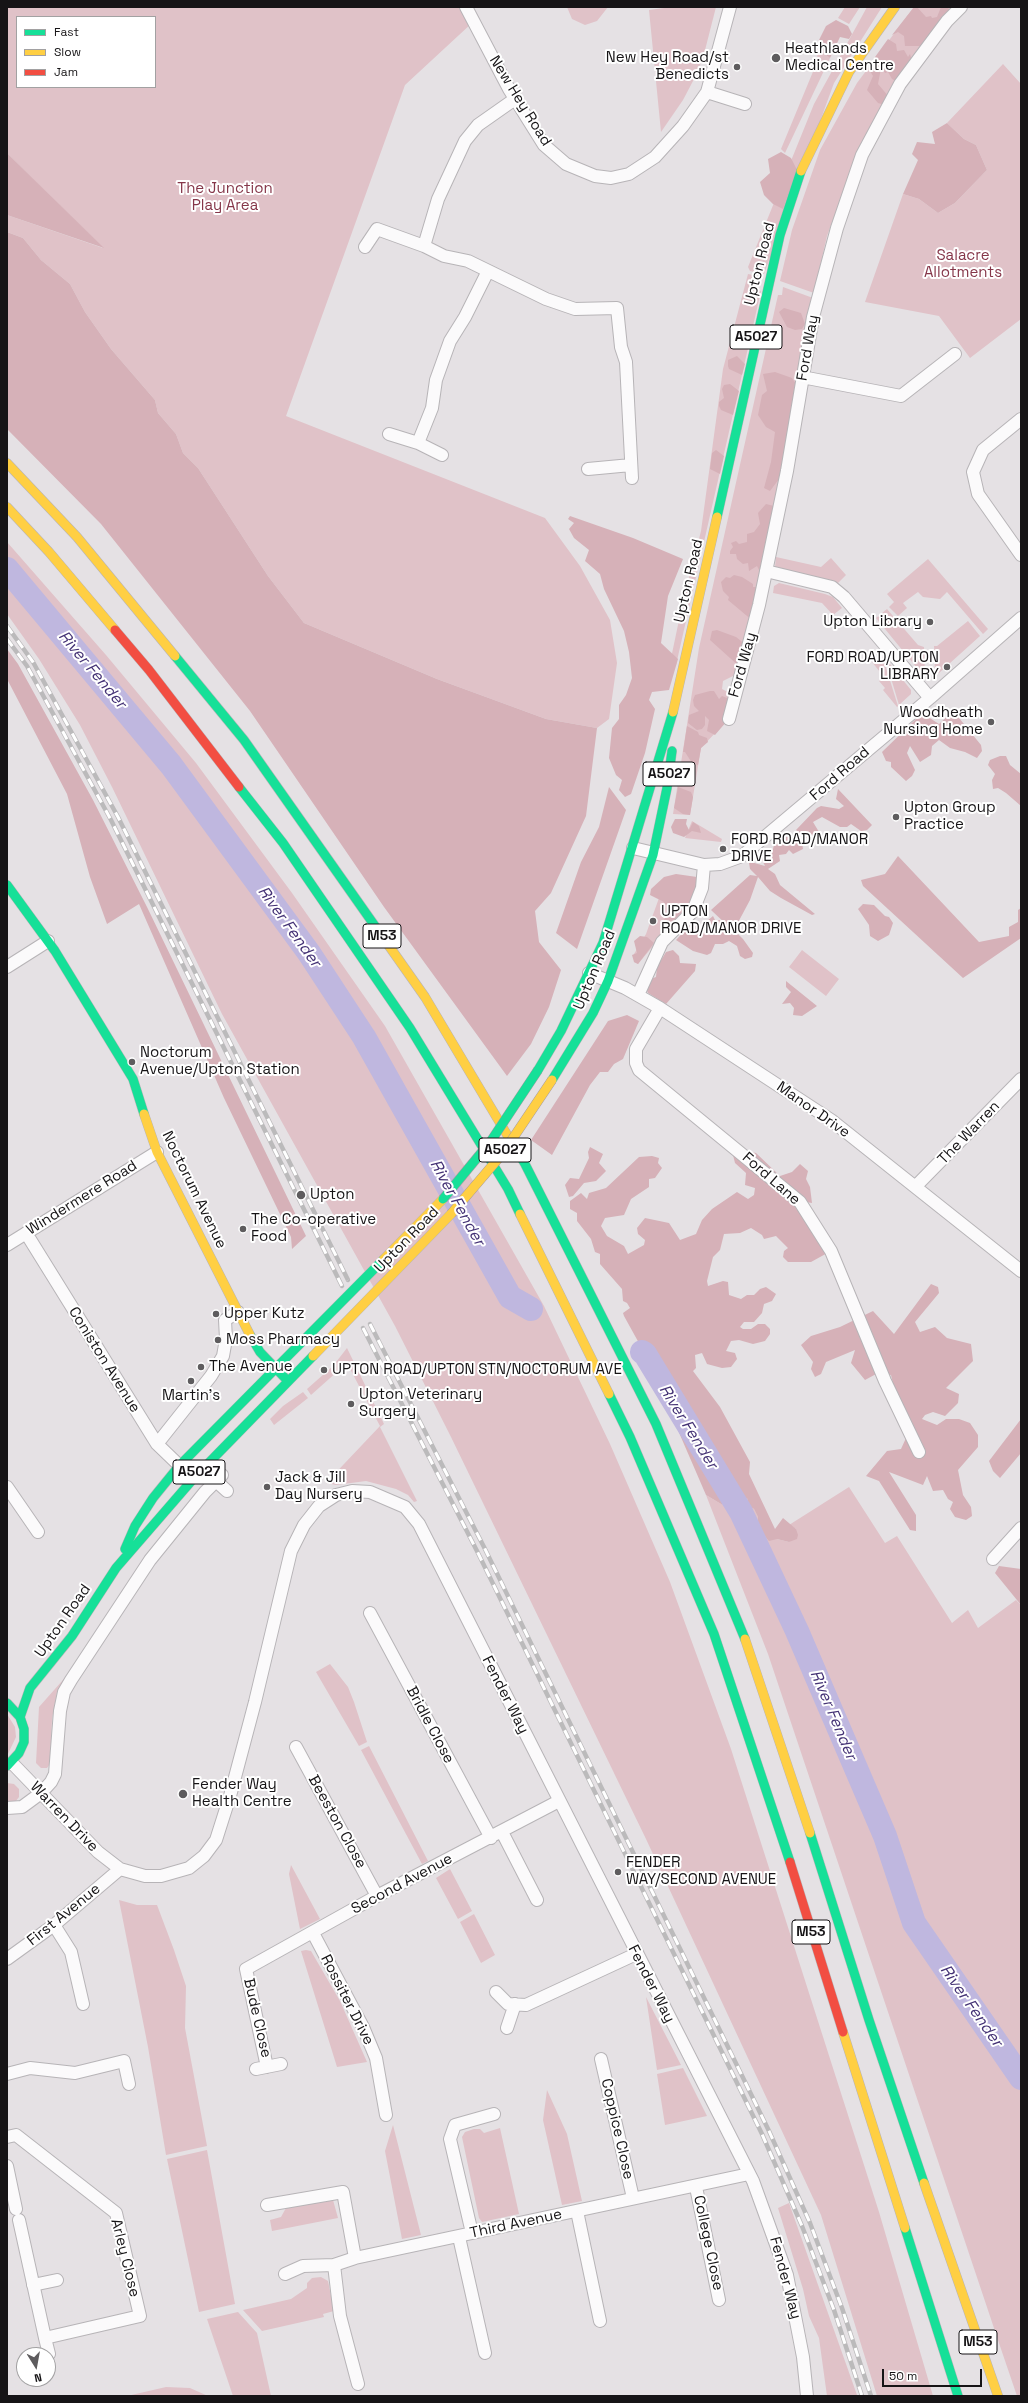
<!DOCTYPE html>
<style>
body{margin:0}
#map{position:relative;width:1028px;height:2403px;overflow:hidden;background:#e5e1e4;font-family:"Space Grotesk",sans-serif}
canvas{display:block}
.frame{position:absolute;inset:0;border:8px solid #161416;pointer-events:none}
.legend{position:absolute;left:16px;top:16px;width:140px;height:72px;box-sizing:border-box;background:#fff;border:1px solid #a2a1a2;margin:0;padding:5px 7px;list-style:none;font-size:12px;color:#161416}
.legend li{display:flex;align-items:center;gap:8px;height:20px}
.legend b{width:20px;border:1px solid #a2a1a2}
.north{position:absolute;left:16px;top:2347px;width:40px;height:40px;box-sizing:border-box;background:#fff;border:1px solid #a2a1a2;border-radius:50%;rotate:169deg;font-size:11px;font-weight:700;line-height:16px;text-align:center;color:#161416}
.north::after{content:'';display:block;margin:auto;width:14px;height:18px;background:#5e5c5e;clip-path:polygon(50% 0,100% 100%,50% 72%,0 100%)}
.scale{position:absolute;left:882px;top:2369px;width:100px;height:18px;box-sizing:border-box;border:2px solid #161416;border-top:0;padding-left:5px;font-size:12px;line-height:14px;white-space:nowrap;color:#161416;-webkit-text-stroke:3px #fff;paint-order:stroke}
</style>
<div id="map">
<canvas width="1028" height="2403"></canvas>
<div class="frame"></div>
<ul class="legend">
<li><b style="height:5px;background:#16e098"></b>Fast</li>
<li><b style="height:5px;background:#ffcf43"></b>Slow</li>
<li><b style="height:5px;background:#f24e42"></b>Jam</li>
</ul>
<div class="north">N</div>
<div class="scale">50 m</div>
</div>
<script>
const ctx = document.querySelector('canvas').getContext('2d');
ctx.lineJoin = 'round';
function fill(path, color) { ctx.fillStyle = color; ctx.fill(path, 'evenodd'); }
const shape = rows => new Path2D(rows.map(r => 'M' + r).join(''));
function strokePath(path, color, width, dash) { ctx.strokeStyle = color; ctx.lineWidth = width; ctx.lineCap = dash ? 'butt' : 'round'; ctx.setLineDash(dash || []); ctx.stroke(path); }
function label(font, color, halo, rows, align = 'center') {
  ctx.font = font + ' "Space Grotesk",sans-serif'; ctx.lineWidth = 4; ctx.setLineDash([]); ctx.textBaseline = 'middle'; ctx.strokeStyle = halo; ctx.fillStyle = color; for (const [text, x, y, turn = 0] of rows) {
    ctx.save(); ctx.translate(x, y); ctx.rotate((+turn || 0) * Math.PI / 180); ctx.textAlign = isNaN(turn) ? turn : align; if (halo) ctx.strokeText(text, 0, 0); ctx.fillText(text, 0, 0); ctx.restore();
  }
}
fill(shape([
 [7,7,463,7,472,23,405,85,286,416,545,518,580,566,610,620,617,663,609,719,597,728,546,719,437,679,304,623,268,576,198,468,183,453,176,434,158,413,155,400,111,349,85,312,70,284,41,260,23,238,7,232,7,215,103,248,7,153],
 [17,17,155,17,155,87,17,87],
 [567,7,608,7,597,21,585,25,572,19],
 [672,7,716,7,703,58,693,81,683,100,661,132,649,10],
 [845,7,860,7,849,24,838,18],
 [867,7,882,7,834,83,764,274,750,271,748,267,814,104],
 [914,7,954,7,853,166,827,236,814,293,780,281,792,230,820,150,857,83],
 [818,42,823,53,830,58,785,153,781,149,817,62],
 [1003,64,1021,84,1021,319,970,358,939,316,865,302,903,194,919,199,938,213,955,203,987,170,976,145,964,139,947,123],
 [748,274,758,276,756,289,761,291,676,665,670,663,683,601,701,531,723,369],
 [783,287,813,298,753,621,737,674,723,681,722,689,728,692,734,713,701,748,690,815,673,814,699,648,778,295,782,295],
 [7,542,106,655,196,763,292,893,385,1026,544,1306,610,1444,670,1582,731,1749,879,2212,933,2396,877,2396,821,2215,646,1839,451,1437,395,1326,222,1014,112,787,80,725,39,659,7,614],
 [776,557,821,567,831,558,846,575,837,584,775,567],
 [928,559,988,629,983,634,947,592,940,599,923,597,918,592,903,603,907,608,898,616,889,607,894,602,887,594],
 [779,583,825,594,833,597,842,608,833,615,822,603,773,593,774,586],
 [887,609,918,645,924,647,925,674,921,673,876,618],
 [968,621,980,636,939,673,935,673,934,646,937,646],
 [882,655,898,706,897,707,883,690,885,688,879,681,884,677,872,662],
 [885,658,911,690,911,694,899,705],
 [692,821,722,839,721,842,685,838],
 [663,887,685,908,638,964,634,962,634,954,646,934],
 [802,950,839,979,826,996,789,967],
 [347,1348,384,1424,380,1427,417,1501,414,1502,408,1495,396,1489,366,1481,336,1485,326,1483,380,1426,347,1363,311,1395,307,1389,333,1366],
 [303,1392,308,1398,274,1425,270,1419,283,1406],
 [849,1487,885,1543,897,1536,952,1623,968,1610,978,1628,1016,1600,1021,1605,1021,2396,1017,2396,1001,2349,768,1654,706,1495,721,1504,747,1497,749,1506,754,1509,758,1517,758,1524,777,1539,789,1542,796,1529,789,1525],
 [330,1664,348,1687,354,1702,367,1742,359,1746,316,1672],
 [70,1672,57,1692,52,1719,50,1764,47,1768,41,1768,36,1763,39,1707],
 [7,1714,15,1727,16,1737,7,1756],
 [369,1746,428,1861,422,1864,361,1750],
 [7,1783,14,1784,19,1789,19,1797,15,1802,7,1803],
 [291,1865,320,1919,300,1929,289,1874],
 [450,1869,472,1911,458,1919,436,1878],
 [119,1900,137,1905,157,1905,174,1950,186,1986,185,2028,207,2146,166,2155,148,2047],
 [474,1914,495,1955,481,1963,460,1922],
 [306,1950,311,1951,340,2001,367,2062,337,2067,301,1951],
 [646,1997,681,2065,657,2070],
 [683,2068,707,2116,665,2125,657,2074],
 [547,2090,567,2134,582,2201,562,2205,543,2120],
 [393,2125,421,2235,402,2239,385,2151],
 [500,2128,519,2214,482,2222,479,2218,462,2137,465,2132,474,2129,480,2129,484,2133],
 [207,2150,235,2304,199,2312,167,2159],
 [333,2200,338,2218,272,2231,270,2220,281,2217,286,2208],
 [789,2203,857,2395,857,2396,827,2396,819,2338,809,2316,803,2289,778,2208],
 [321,2277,328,2281,334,2311,323,2314,324,2317,262,2331,243,2310,291,2299,307,2288,307,2283,312,2278],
 [238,2312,257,2333,271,2396,233,2396,207,2319],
 [166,2387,190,2388,208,2396,127,2396]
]), '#e0c2c8');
fill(shape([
 [914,7,917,7,926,17,931,16,932,18,937,17,941,7,948,7,950,12,922,46,905,46,904,36,898,32,892,35],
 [836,20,848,26,852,34,849,39,840,37,830,58,823,53,818,42,826,26],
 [888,39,896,44,897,51,904,50,908,57,910,54,912,61,898,82,892,79,888,72,885,73,875,57],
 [872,68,881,68,878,84,889,97,885,105,878,103,867,90,873,76,870,71],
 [947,123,964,139,976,145,987,170,955,203,938,213,919,199,903,194,918,160,912,154,917,142,935,144,932,132],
 [781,152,791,158,797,170,783,209,773,204,764,195,760,182,770,173,768,159],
 [7,153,104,248,7,215],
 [7,232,23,238,41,260,70,284,85,312,111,349,155,400,158,413,176,434,183,453,198,468,268,576,304,623,437,679,546,719,597,728,586,816,551,893,535,911,539,942,561,970,549,1007,531,1044,507,1076,384,907,250,711,101,524,7,429],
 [784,308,801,313,805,324,802,329,795,330,787,327,779,312],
 [737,356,745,364,742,375,729,369,728,366,728,360],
 [775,372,792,378,796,384,779,479,770,491,764,488,771,462,775,432,766,427,758,415,762,395,767,391,763,374],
 [730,384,739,391,733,415,721,410,719,406,719,402,724,398,722,389,724,385],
 [716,450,724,456,720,474,710,469,712,453],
 [766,504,774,506,761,574,757,566,749,571,748,563,743,564,737,559,736,554,730,554,730,551,733,547,731,543,736,541,739,544,747,542,747,534,754,532,760,524,758,513],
 [570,516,633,538,683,559,668,596,661,643,678,659,669,690,652,692,649,700,655,709,645,753,631,794,625,797,619,790,622,780,616,775,609,758,612,728,619,719,619,705,626,695,632,678,629,652,624,631,604,589,600,574,585,561,589,550,574,538,569,529,574,523,568,519],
 [734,575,742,577,753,584,753,587,759,587,753,621,728,600,729,597,723,591,721,582,726,577,730,578],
 [717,630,736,637,746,645,740,667,710,640,712,631],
 [7,649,18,664,93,800,147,907,306,1236,292,1249,291,1237,224,1098,139,904,107,924,90,877,67,794,7,679],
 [710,691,714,691,719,699,722,696,727,698,733,714,715,735,707,731,709,720,705,716,705,725,702,729,697,730,688,723,689,715,699,711,694,706,693,700,695,695],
 [951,713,955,713,981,745,982,751,977,758,965,752,950,748,939,740,932,746,931,755,920,762,910,746,907,753,915,770,912,776,906,781,891,767,891,762,886,761,882,752,917,718,925,715,939,724],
 [687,726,698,732,699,735,707,738,708,742,701,748,698,765,692,763,685,752,683,752],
 [1000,756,1006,756,1010,765,1021,774,1021,806,1006,793,998,788,993,789,992,780,995,774,988,765,990,760],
 [609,787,626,810,577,949,556,933,581,862,599,827],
 [678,787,691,792,693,797,690,815,683,814,674,808],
 [838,789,872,825,867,830,861,831,851,824,847,827,840,827,822,817,813,822,819,832,819,839,814,844,796,830,817,808,821,806,839,809,844,806,836,799],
 [675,819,687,819,686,824,689,830,693,822,699,826,701,833,692,831,684,837,673,833,671,827],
 [784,837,793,837,802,843,803,849,793,854,789,850,786,854,779,855,780,861,768,869,775,874,780,885,815,914,812,915,781,898,770,891,758,877,750,900,734,930,743,939,753,953,752,957,745,959,740,956,737,946,729,941,723,944,715,944,711,953,707,955,693,951,676,940,691,924,700,927,713,916,715,920,720,920,728,926,711,910,750,875,757,876,750,869,749,863,751,862,765,866,761,858,764,853,769,848,773,849,774,845,780,842,781,838],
 [898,856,979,942,1009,936,1009,927,1018,922,1018,910,1021,908,1021,938,963,978,863,886,861,880,885,874],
 [676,874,697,877,698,886,687,909,671,928,661,927,665,918,664,902,650,895,651,889,664,877],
 [863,904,874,905,885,916,889,917,893,923,889,935,878,941,870,936,869,925,858,909],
 [640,936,647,937,654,943,638,964,634,962,632,955,637,953,634,941],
 [673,950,679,956,680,963,696,964,695,971,666,1004,648,993,645,986,648,980,656,977,657,967,666,952],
 [786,981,817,1006,802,1016,793,1015,794,1008,790,1003,782,1004,791,992,786,987],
 [627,1015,639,1021,623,1059,614,1064,608,1072,600,1072,590,1085,552,1155,531,1140,608,1021],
 [590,1147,603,1154,599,1163,606,1171,596,1181,584,1183,573,1196,569,1197,565,1185,570,1178,579,1179,589,1158,588,1152],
 [737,1149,756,1153,780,1176,792,1172,800,1164,808,1171,806,1179,810,1187,812,1203,806,1202,831,1251,811,1262,788,1262,783,1257,784,1251,788,1248,776,1236,764,1239,762,1235,751,1228,740,1233,724,1234,720,1250,713,1257,707,1281,708,1286,723,1281,728,1282,729,1295,741,1299,747,1295,754,1295,760,1289,766,1287,776,1294,772,1301,764,1304,762,1313,754,1322,744,1322,740,1327,743,1329,751,1329,758,1324,765,1324,770,1329,770,1334,765,1341,753,1344,739,1340,731,1341,726,1351,735,1353,737,1359,731,1367,722,1368,707,1364,702,1353,695,1355,696,1368,693,1371,720,1407,750,1462,749,1474,775,1529,783,1518,796,1529,798,1535,797,1539,789,1542,777,1539,769,1541,764,1535,758,1524,758,1517,754,1509,749,1506,747,1498,731,1505,721,1504,706,1495,645,1354,624,1316,623,1313,630,1308,627,1303,623,1301,622,1289,600,1264,600,1254,595,1252,591,1239,577,1221,577,1213,570,1209,570,1201,581,1193,587,1199,589,1193,606,1188,639,1157,652,1156,659,1158,658,1163,662,1168,655,1178,649,1179,649,1187,631,1199,624,1215,605,1218,601,1226,607,1236,624,1246,628,1254,644,1245,645,1240,638,1234,637,1228,645,1218,669,1223,680,1240,696,1234,702,1220,712,1209,737,1192,748,1199,754,1195,755,1188,745,1185,746,1173,735,1163,733,1155],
 [931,1284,938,1287,939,1293,915,1322,920,1332,935,1327,947,1338,971,1344,973,1361,946,1388,959,1394,958,1403,945,1416,933,1412,925,1415,922,1419,937,1425,946,1419,959,1419,970,1423,978,1435,978,1447,958,1470,963,1495,971,1507,972,1516,966,1520,955,1517,950,1509,953,1502,948,1499,943,1490,933,1491,927,1476,923,1485,889,1472,916,1515,916,1531,910,1530,879,1481,866,1476,887,1451,901,1449,906,1438,891,1375,878,1373,865,1380,851,1363,855,1350,826,1362,821,1374,815,1377,811,1369,813,1362,801,1345,811,1336,840,1327,873,1311,894,1334],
 [1021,1419,1021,1453,1000,1478,993,1471,989,1461],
 [999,1566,1021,1569,1021,1605,995,1573]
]), '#d6b1b8');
strokePath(shape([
 [7,569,171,765,309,953,364,1037,510,1297,531,1309],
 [642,1352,645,1354,741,1512,797,1631,885,1836,914,1923,1021,2078]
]), '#bfb7df', 24);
const street = shape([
 [466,7,509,89,544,145,566,164,595,176,611,178,629,174,655,157,683,126,707,92,730,7],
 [707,92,745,104],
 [515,99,478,125,465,141,438,199,424,246,444,256,468,261,546,299,575,309,617,308,621,347,626,362,632,478],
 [365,247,377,229,424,246],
 [802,377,901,396,955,354],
 [1021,419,983,450,973,472,978,494,1021,555],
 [389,434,418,443,442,455],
 [418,443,432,408,436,380,450,341,465,317,488,271],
 [588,469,631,465],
 [766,571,832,587,844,597,930,698],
 [729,719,759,605,787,471,813,317,837,228,862,155,900,84,947,21,961,7],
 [633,848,704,865,720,864,742,856,930,698,1021,618],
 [7,967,48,941],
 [589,973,625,988,660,1008,831,1120,1021,1271],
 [638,995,662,942,693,911,702,888,704,865],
 [660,1008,636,1049,636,1063,639,1070,800,1202,831,1251,885,1381,919,1452],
 [916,1186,1021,1079],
 [26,1233,157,1444,184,1470],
 [7,1245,157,1152],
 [157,1444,211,1376,223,1356,226,1339,225,1320,238,1312],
 [216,1481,227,1491],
 [7,1487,38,1532],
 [993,1559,1021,1528],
 [370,1613,491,1838],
 [296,1747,377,1896],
 [12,1763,98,1852,120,1869,145,1876,161,1876,189,1868,204,1856,216,1840,230,1796,255,1702,291,1551,304,1525,319,1506,336,1495,352,1491,370,1492,405,1507,419,1524,753,2181,787,2275,803,2357,807,2396],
 [7,1808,22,1807,41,1793,51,1782,55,1774,60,1711,64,1692,71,1680,150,1560,205,1492,222,1475],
 [502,1832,537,1900],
 [54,1925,71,1952,83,2004],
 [313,1933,363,2027,376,2058,386,2115],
 [7,1959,54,1925,120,1869],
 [496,1992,508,2004,526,2005,636,1954],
 [507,2028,515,2004],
 [601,2059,633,2198],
 [267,2067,246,1969,377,1896,559,1801],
 [256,2069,281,2064],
 [7,2074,30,2068,75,2073,124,2061,129,2084],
 [7,2137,16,2135,116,2213,140,2316,45,2338,19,2220],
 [7,2166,16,2209],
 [696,2187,719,2300],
 [267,2205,343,2192,355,2258],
 [577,2211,600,2321],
 [472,2233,450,2139,455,2125,494,2114],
 [459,2237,485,2353],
 [334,2265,340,2316,358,2384],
 [285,2274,303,2266,334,2265,355,2258,749,2174],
 [33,2285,57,2280],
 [45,2338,49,2354]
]);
const fast = shape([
 [717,517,780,235,801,171],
 [175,656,244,740,382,936],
 [239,787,283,843,410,1028,508,1189,520,1214],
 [7,885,55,951,133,1079,144,1114],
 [538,1070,561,1031,603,943,673,712],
 [552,1080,593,1013,608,981,653,855,667,788,672,751],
 [509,1138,525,1164,656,1424,745,1639],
 [250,1335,260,1352,285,1378],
 [609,1394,630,1437,714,1634,790,1862],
 [125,1549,135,1526,153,1498,179,1466,383,1260],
 [7,1703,20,1717,24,1729,24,1742,19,1753,7,1766],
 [20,1717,30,1688,72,1636,116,1568,194,1478,313,1356],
 [810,1833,869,2020,924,2183],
 [905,2228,958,2396]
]);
const slow = shape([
 [801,171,849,72,895,7],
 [7,463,77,537,175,656],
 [7,507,49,552,115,630],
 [673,712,717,517],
 [382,936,425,997,509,1138],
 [144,1114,157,1152,250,1335],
 [520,1214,609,1394],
 [383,1260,443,1199],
 [313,1356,451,1214],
 [745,1639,810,1833],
 [843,2032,905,2228],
 [924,2183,998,2396]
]);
const jam = shape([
 [115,630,149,670,239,787],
 [790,1862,843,2032]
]);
strokePath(street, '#b7b4b7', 14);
strokePath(fast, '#b7b4b7', 10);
strokePath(slow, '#b7b4b7', 10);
strokePath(jam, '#b7b4b7', 10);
strokePath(street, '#fbfafb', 12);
strokePath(fast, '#16e098', 9);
strokePath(slow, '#ffcf43', 9);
strokePath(jam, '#f24e42', 9);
const rail = shape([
 [7,626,33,662,118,817,348,1280],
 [7,639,27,666,111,820,342,1286],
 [370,1324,484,1547,769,2131,810,2223,842,2308,871,2396],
 [363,1328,477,1551,762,2134,802,2226,834,2310,862,2396]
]);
strokePath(rail, '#bbbabb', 4.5);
strokePath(rail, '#fff', 3, [9]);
const fastBridge = shape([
 [443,1199,491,1141,538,1070]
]);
const slowBridge = shape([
 [451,1214,503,1153,552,1080]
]);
strokePath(fastBridge, '#a69ba1', 10, []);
strokePath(slowBridge, '#a69ba1', 10, []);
strokePath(fastBridge, '#16e098', 9);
strokePath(slowBridge, '#ffcf43', 9);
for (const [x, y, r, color] of [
 [776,58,5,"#5e5c5e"],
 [737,67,4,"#5e5c5e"],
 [930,622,4,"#5e5c5e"],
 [947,667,4,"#5e5c5e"],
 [991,722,4,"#5e5c5e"],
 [896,817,4,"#5e5c5e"],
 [723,849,4,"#5e5c5e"],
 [653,921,4,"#5e5c5e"],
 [132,1062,4,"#5e5c5e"],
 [301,1195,5,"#5e5c5e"],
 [243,1229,4,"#5e5c5e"],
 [216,1314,4,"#5e5c5e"],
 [218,1340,4,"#5e5c5e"],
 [201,1367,4,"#5e5c5e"],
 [324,1370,4,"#5e5c5e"],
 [191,1381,4,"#5e5c5e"],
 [351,1404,4,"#5e5c5e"],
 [267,1487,4,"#5e5c5e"],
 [183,1794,5,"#5e5c5e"],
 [618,1872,4,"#5e5c5e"]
]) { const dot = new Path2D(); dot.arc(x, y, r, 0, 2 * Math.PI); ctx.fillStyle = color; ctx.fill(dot); strokePath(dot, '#fff', 1.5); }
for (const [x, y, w] of [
 [756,337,52],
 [669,774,52],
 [382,936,38],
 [505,1150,52],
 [199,1472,52],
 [811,1932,38],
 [978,2342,38]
]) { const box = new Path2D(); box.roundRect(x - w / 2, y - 12, w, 24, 3); ctx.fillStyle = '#fff'; ctx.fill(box); strokePath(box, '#161416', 1); }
label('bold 14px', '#161416', null, [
 ["A5027",756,337],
 ["A5027",669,774],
 ["M53",382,936],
 ["A5027",505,1150],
 ["A5027",199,1472],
 ["M53",811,1932],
 ["M53",978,2342]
]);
label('15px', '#161416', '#fff', [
 ["Heathlands",785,49],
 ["Medical Centre",785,66],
 ["New Hey Road/st",729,58,"right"],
 ["Benedicts",729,75,"right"],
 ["Upton Library",922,622,"right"],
 ["FORD ROAD/UPTON",939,658,"right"],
 ["LIBRARY",939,675,"right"],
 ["Woodheath",983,713,"right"],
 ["Nursing Home",983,730,"right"],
 ["Upton Group",904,808],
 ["Practice",904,825],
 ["FORD ROAD/MANOR",731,840],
 ["DRIVE",731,857],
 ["UPTON",661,912],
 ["ROAD/MANOR DRIVE",661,929],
 ["Noctorum",140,1053],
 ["Avenue/Upton Station",140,1070],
 ["Upton",310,1195],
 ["The Co-operative",251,1220],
 ["Food",251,1237],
 ["Upper Kutz",224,1314],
 ["Moss Pharmacy",226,1340],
 ["The Avenue",209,1367],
 ["UPTON ROAD/UPTON STN/NOCTORUM AVE",332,1370],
 ["Upton Veterinary",359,1395],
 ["Surgery",359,1412],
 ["Martin's",191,1396,"center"],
 ["Jack & Jill",275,1478],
 ["Day Nursery",275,1495],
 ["Fender Way",192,1785],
 ["Health Centre",192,1802],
 ["FENDER",626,1863],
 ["WAY/SECOND AVENUE",626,1880]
], 'left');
label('15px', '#161416', '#fff', [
 ["New Hey Road",520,101,58],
 ["Upton Road",760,264,-76],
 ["Ford Way",808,348,-80],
 ["Upton Road",689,581,-77],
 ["Ford Way",743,665,-74],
 ["Ford Road",840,774,-41],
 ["Upton Road",595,970,-67],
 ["Manor Drive",813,1110,35],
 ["The Warren",969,1133,-46],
 ["Ford Lane",771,1179,41],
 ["Noctorum Avenue",194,1190,64],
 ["Windermere Road",82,1198,-32],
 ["Upton Road",407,1240,-46],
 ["Coniston Avenue",104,1360,58],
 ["Upton Road",63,1621,-55],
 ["Fender Way",505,1695,63],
 ["Bridle Close",430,1725,62],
 ["Warren Drive",64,1817,46],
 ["Beeston Close",337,1822,61],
 ["Second Avenue",402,1884,-28],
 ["First Avenue",64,1915,-39],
 ["Fender Way",651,1984,63],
 ["Rossiter Drive",347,2000,63],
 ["Bude Close",257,2018,77],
 ["Coppice Close",617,2129,77],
 ["Third Avenue",516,2224,-12],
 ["College Close",708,2243,78],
 ["Arley Close",125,2258,76],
 ["Fender Way",785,2278,75]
]);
label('15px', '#853649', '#fff', [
 ["The Junction",225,189],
 ["Play Area",225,206],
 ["Salacre",963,256],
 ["Allotments",963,273]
]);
label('italic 16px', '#443275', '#fff', [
 ["River Fender",92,670,50],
 ["River Fender",289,927,54],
 ["River Fender",457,1203,61],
 ["River Fender",688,1427,58],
 ["River Fender",833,1715,67],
 ["River Fender",971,2006,55]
]);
</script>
